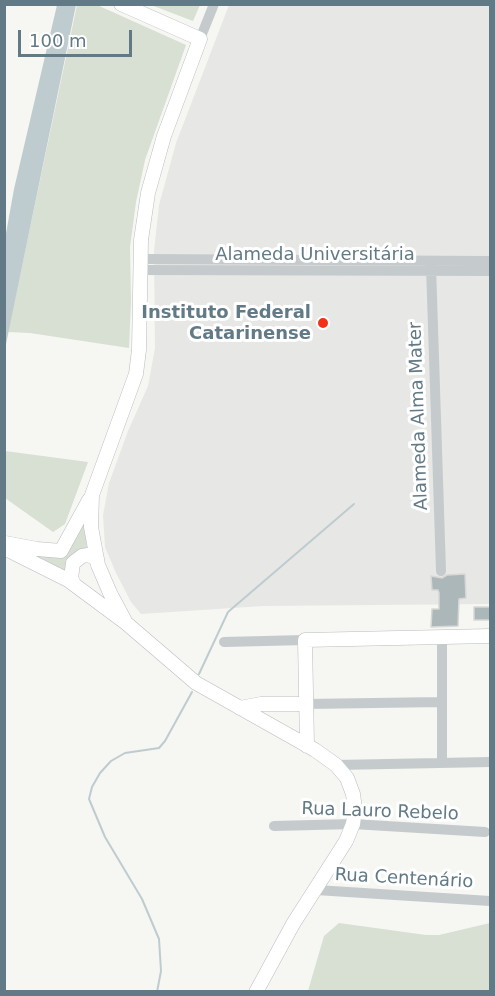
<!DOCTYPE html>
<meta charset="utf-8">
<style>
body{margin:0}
#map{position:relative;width:495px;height:996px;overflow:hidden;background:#f6f6f2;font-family:"DejaVu Sans",sans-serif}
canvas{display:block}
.frame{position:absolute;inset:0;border:6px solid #627a86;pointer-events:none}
.scale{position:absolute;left:18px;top:30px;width:114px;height:27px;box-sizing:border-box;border:3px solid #627a86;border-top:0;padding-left:8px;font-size:18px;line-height:21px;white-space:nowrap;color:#627a86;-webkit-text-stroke:4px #fff;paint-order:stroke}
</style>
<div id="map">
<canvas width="495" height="996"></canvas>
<div class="frame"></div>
<div class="scale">100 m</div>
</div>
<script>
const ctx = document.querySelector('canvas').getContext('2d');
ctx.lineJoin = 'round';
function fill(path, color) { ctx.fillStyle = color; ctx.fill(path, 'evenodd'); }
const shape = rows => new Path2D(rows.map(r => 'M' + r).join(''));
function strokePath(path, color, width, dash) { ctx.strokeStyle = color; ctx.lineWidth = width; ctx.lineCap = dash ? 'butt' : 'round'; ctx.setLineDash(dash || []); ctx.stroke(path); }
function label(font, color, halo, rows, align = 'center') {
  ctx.font = font + ' "DejaVu Sans",sans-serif'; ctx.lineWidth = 6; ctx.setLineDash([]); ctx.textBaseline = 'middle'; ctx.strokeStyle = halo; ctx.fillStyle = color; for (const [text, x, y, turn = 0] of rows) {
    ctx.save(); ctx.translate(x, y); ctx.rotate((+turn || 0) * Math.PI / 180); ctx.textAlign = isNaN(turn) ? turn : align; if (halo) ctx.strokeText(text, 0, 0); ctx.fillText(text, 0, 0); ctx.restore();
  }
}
fill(shape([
 [229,5,490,5,490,604,263,606,141,614,131,602,116,573,105,547,103,515,109,483,128,431,148,386,155,348,154,251,159,205,176,143]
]), '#e7e8e6');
fill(shape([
 [77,5,97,5,186,45,145,160,136,202,130,247,131,302,129,348,30,333,8,332],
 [151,5,200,5,193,21],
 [5,451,88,462,65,524,53,532,5,498],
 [84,513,87,549,67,563,65,572,22,550,50,556],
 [339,923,426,935,439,935,490,923,490,991,308,991,324,936]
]), '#d8dfd3');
fill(shape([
 [57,5,76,5,5,349,5,239,14,189]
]), '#beccd0');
strokePath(shape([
 [199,674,228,612,354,504],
 [157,992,161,971,159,939,142,899,105,837,89,799,92,787,100,773,111,761,125,753,159,748,165,741,192,692]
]), '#beccd0', 2);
const building = shape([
 [465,574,466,598,459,599,458,626,431,627,432,609,439,609,439,593,438,590,432,590,431,576,442,578,447,575,465,574],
 [474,607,490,607,490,620,474,620,474,607]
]);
fill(building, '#acb7ba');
strokePath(building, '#d8d7d5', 1.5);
const major = shape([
 [121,4,200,39,164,136,148,193,141,240,139,350,136,374,92,495,91,527,98,565,110,593,126,623],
 [5,543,37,549,61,551,89,500],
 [4,548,68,580,126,623,196,683,315,750,336,765,347,778,353,794,355,809,353,824,346,841,293,924,256,992],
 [74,584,71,578,73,563,82,556,88,555,97,559],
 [240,708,261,704,306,704],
 [307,746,305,640,490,636]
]);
strokePath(major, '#b8bdc0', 15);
strokePath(shape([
 [200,39,214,4],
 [141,259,490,261],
 [431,266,441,571],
 [140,270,490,271],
 [442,637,442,763],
 [224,642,305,640],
 [306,704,442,702],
 [336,765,490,762],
 [274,826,353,824,485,832],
 [316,890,490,901]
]), '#c5cacc', 10);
strokePath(major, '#fff', 14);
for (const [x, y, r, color] of [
 [323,323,6,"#f43015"]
]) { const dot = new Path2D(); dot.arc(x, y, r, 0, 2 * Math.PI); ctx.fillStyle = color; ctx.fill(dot); strokePath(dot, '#fff', 2); }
label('18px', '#627a86', '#fff', [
 ["Alameda Universitária",315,255],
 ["Alameda Alma Mater",419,416,-92],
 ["Rua Lauro Rebelo",380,812,2],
 ["Rua Centenário",404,879,3]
]);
label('bold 18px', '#627a86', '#fff', [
 ["Instituto Federal",311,313],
 ["Catarinense",311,334]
], 'right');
</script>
